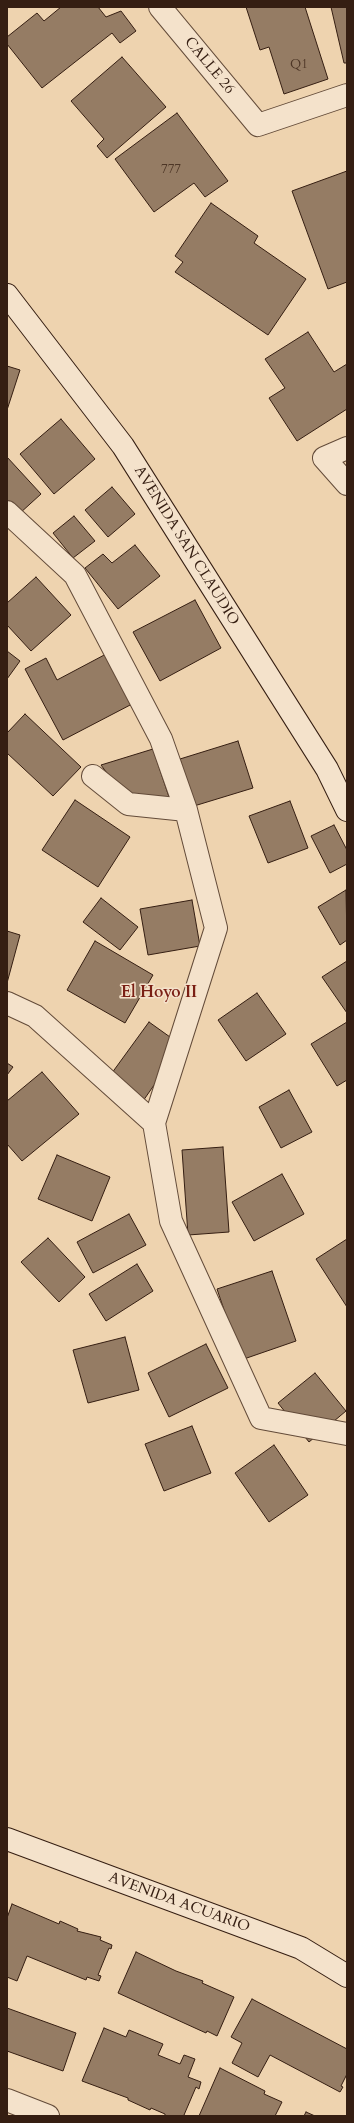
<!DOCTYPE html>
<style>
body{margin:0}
#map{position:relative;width:354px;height:2123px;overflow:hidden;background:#eed3af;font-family:Cardo,serif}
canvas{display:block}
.frame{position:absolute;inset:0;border:8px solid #351e12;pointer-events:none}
</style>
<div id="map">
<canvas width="354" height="2123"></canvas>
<div class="frame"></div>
</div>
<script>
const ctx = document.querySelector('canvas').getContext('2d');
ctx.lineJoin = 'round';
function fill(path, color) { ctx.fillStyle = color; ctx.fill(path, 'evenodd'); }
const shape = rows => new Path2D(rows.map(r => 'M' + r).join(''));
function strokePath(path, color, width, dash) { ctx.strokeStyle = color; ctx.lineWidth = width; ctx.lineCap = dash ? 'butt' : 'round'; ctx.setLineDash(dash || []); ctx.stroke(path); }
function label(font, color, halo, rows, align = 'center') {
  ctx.font = font + ' Cardo,serif'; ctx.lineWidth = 3; ctx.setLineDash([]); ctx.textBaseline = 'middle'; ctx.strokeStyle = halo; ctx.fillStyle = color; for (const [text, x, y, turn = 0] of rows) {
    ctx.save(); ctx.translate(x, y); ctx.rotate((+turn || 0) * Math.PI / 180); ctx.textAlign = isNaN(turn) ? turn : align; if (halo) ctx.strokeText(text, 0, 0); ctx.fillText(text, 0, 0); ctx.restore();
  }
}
const building = shape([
 [61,7,98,7,106,17,121,11,136,31,120,43,112,33,42,88,7,44,7,37,37,13,44,21,61,7],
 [246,7,305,7,328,79,284,94,269,47,260,50,246,7],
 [331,7,347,7,347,63,344,63,331,7],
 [122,57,166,107,107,158,97,146,104,139,71,101,122,57],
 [177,113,228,181,205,197,194,183,154,212,115,159,177,113],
 [347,171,347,282,328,289,292,191,347,171],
 [211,203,258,236,254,243,306,279,268,335,175,272,183,262,175,256,211,203],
 [308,332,334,372,347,364,347,409,297,441,269,398,285,388,265,359,308,332],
 [7,366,20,370,7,410,7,366],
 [61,419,95,459,54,494,20,454,61,419],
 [7,457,41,494,19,514,7,500,7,457],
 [112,487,135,514,108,537,85,510,112,487],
 [74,516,95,541,73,558,53,533,74,516],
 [135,545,160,576,118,609,85,568,103,554,112,563,135,545],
 [36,577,71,615,31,651,7,625,7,603,36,577],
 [195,600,221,648,160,681,133,632,195,600],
 [7,651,20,661,7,679,7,651],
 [108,653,134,703,63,740,25,669,46,658,57,680,108,653],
 [25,714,81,767,53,796,7,753,7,733,25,714],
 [238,741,253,788,194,806,180,759,238,741],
 [153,749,169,797,126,799,101,765,153,749],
 [75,800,130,837,98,887,42,850,75,800],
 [290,801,308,848,268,863,249,816,290,801],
 [334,825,347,850,347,864,330,873,311,836,334,825],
 [346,890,347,940,340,945,318,907,346,890],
 [101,898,138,927,120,950,83,922,101,898],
 [192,900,200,946,148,955,140,909,192,900],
 [7,931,20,935,7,983,7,931],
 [95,941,153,975,125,1023,67,990,95,941],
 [347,961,347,1013,322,977,347,961],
 [257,993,286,1034,246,1061,218,1020,257,993],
 [149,1022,177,1042,168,1065,143,1101,109,1077,149,1022],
 [347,1022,347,1080,337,1086,311,1044,347,1022],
 [7,1063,13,1067,7,1075,7,1063],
 [42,1072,79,1114,22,1161,7,1144,7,1101,42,1072],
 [289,1090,312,1132,281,1148,259,1107,289,1090],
 [223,1147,229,1232,188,1235,182,1150,223,1147],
 [57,1155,110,1177,92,1221,38,1199,57,1155],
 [282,1174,304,1214,254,1241,232,1202,282,1174],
 [129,1214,146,1245,93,1273,77,1242,129,1214],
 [48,1238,85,1277,59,1302,21,1262,48,1238],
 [347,1239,347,1307,316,1259,347,1239],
 [137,1264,153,1291,106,1321,89,1294,137,1264],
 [272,1271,296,1341,241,1360,217,1289,272,1271],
 [125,1337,139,1390,88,1403,73,1350,125,1337],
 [206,1344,228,1388,169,1417,148,1373,206,1344],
 [315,1373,346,1411,309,1442,278,1403,315,1373],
 [192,1426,211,1473,164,1491,145,1444,192,1426],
 [274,1445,308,1495,269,1522,235,1473,274,1445],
 [12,1904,59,1924,60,1921,78,1929,77,1931,101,1937,100,1940,112,1945,111,1949,109,1948,98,1975,101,1976,99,1981,87,1977,86,1980,27,1956,17,1981,7,1977,7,1918,12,1904],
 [136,1952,176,1971,203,1981,202,1983,234,1997,217,2036,207,2031,206,2033,118,1993,136,1952],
 [252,1999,347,2049,347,2074,341,2086,343,2087,340,2092,270,2055,258,2077,232,2063,242,2043,231,2037,252,1999],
 [7,2008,76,2033,63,2071,7,2051,7,2008],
 [104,2028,126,2037,129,2030,163,2044,158,2055,180,2064,184,2055,195,2059,188,2077,201,2082,199,2089,196,2087,184,2115,186,2116,165,2116,165,2114,151,2108,150,2110,128,2100,128,2098,82,2081,104,2028],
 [220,2068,265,2091,264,2094,282,2102,275,2116,199,2116,220,2068],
 [306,2112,315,2116,304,2116,306,2112]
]);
fill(building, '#957c64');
strokePath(building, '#351e12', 1);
const street = shape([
 [160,7,258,125,347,95],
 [347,448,324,458,347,484],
 [7,512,75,575,161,739,186,810,216,928,154,1123],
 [93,776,128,804,186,810],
 [7,1003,35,1016,154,1123,171,1221,261,1418,347,1434],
 [7,2100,48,2116]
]);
const secondary = shape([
 [7,295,123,446,327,769,347,810],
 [7,1839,301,1948,347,1976]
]);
strokePath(street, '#634b39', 24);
strokePath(secondary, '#351e12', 24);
strokePath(street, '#f4e2cb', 22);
strokePath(secondary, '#f4e2cb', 22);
label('13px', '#4d3626', null, [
 ["Q1",299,65],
 ["777",171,170]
]);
label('15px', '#351e12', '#f4e2cb', [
 ["CALLE 26",209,66,50],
 ["AVENIDA SAN CLAUDIO",186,546,58],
 ["AVENIDA ACUARIO",179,1903,20]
]);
label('bold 16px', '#7a1f14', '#f4e2cb', [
 ["El Hoyo II",159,993]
]);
</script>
